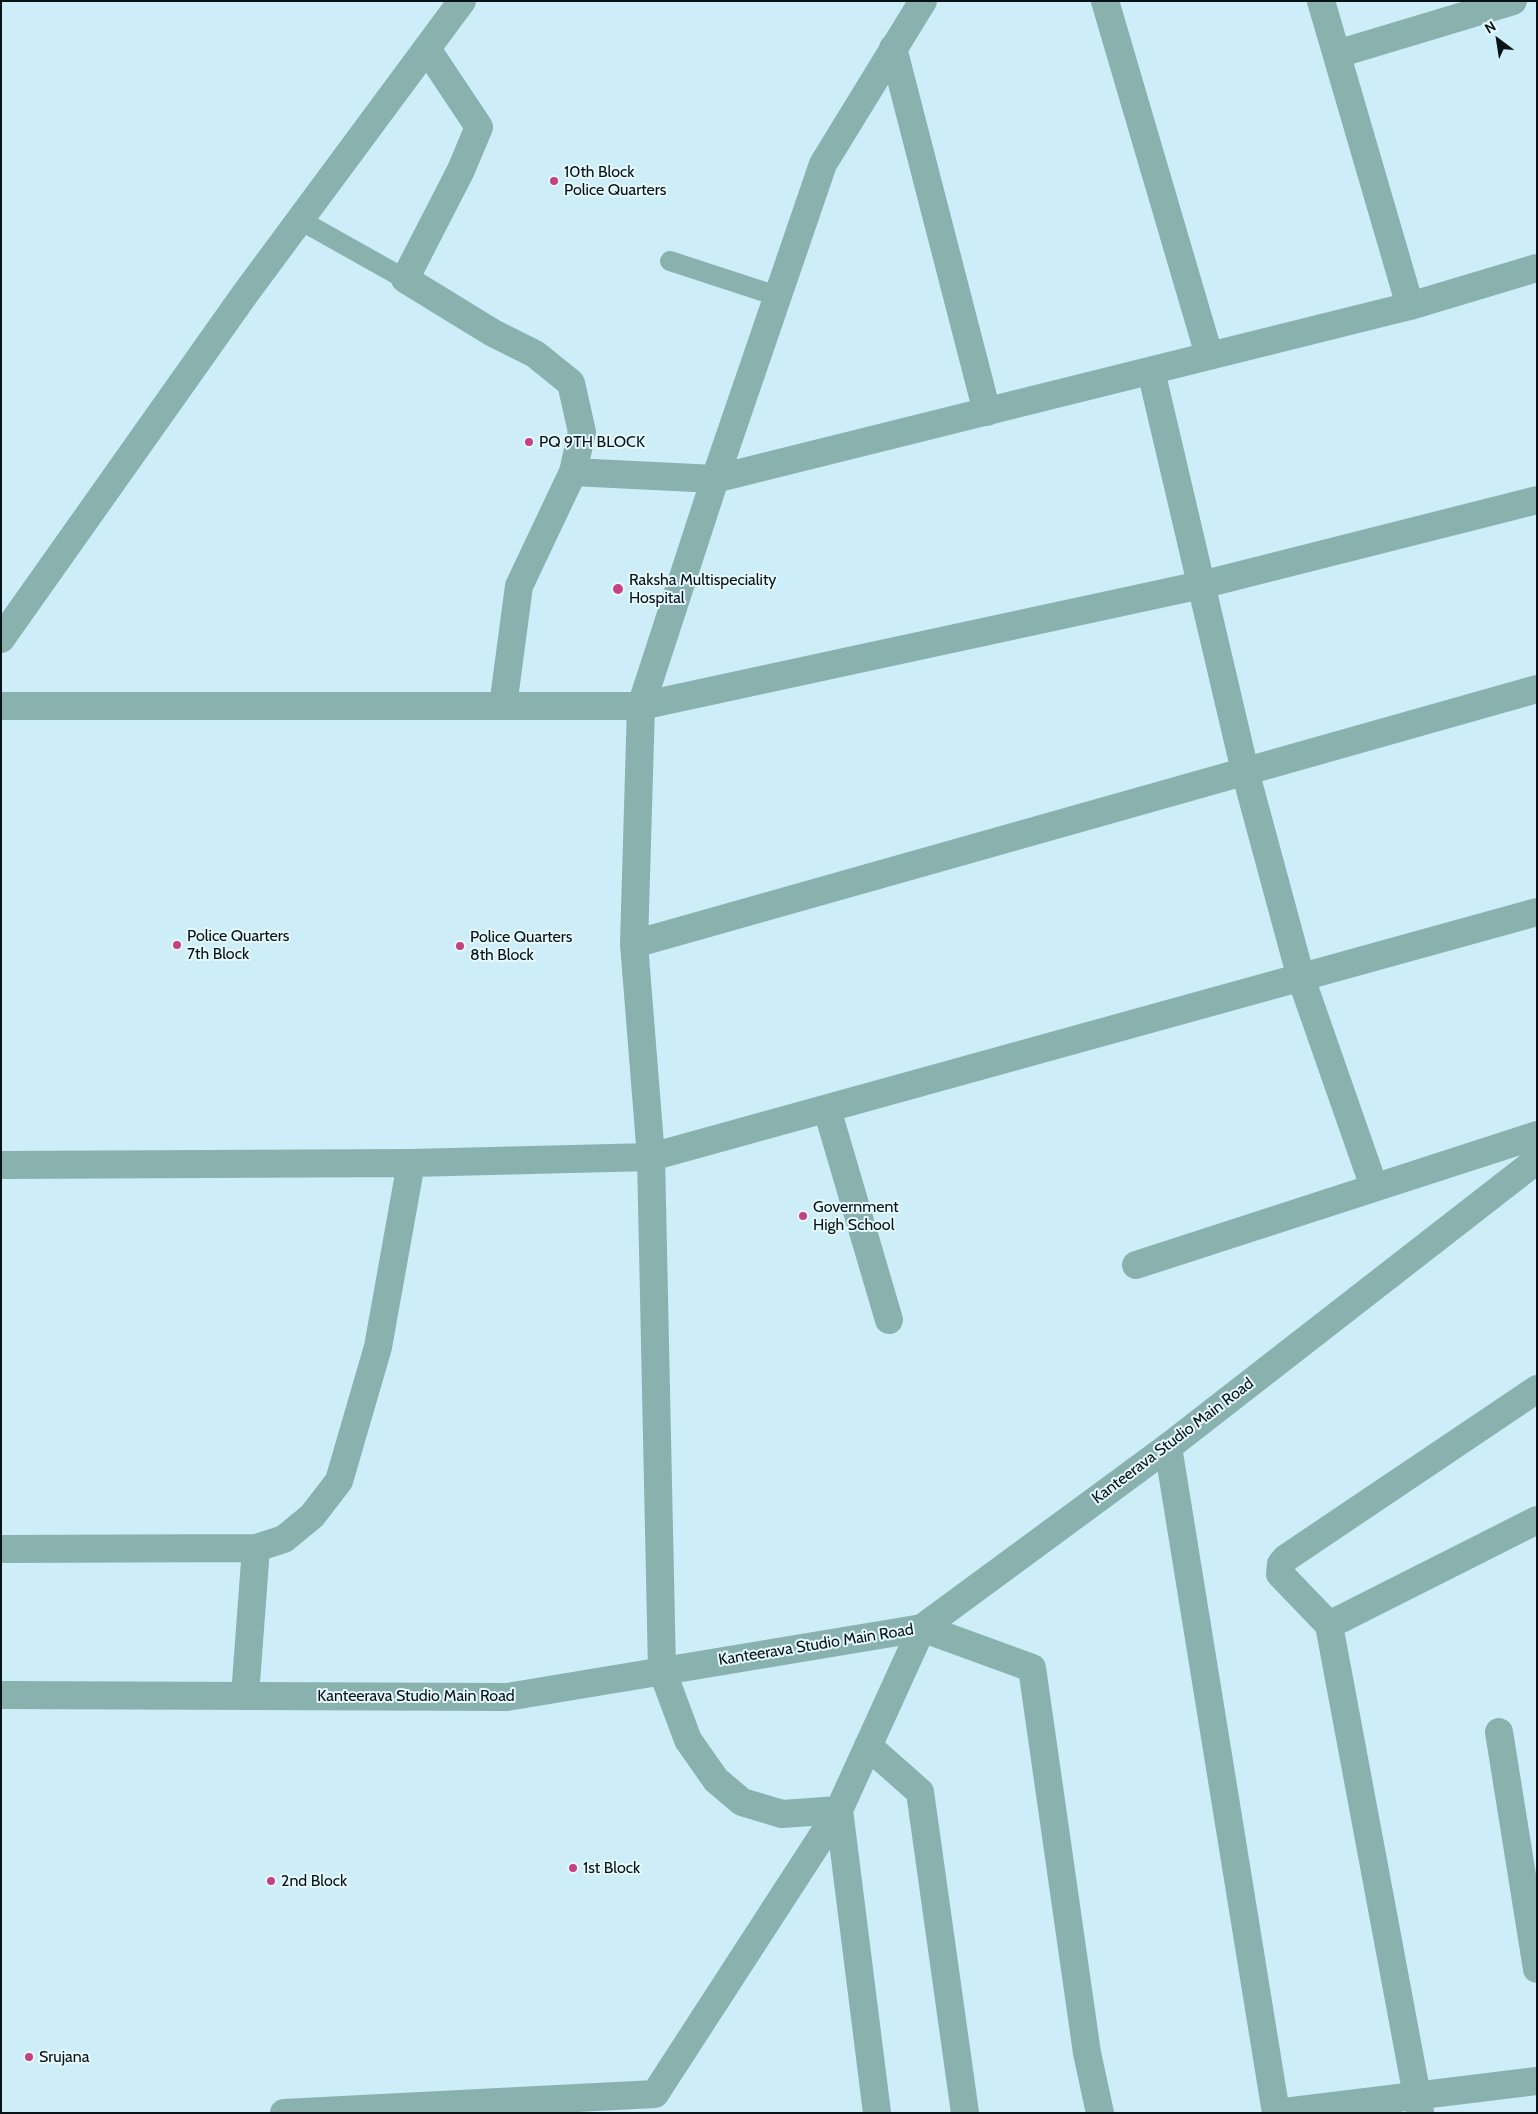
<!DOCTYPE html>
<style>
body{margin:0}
#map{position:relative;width:1538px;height:2114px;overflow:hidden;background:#cdeef8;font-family:Cabin,sans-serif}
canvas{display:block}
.frame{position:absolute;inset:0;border:2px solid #071316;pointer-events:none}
.north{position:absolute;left:1473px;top:15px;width:50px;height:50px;-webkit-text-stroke:4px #e5f9ff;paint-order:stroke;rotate:329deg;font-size:14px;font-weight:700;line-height:20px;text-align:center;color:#071316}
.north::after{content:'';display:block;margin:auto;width:18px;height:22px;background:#071316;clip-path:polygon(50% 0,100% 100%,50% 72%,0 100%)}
</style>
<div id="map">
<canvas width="1538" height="2114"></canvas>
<div class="frame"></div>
<div class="north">N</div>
</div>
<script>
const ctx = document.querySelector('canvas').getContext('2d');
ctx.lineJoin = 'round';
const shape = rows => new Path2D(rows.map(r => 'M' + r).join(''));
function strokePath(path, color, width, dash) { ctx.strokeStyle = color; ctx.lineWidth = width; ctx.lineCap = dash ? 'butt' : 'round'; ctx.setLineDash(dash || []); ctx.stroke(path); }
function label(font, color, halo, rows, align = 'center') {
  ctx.font = font + ' Cabin,sans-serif'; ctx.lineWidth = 4; ctx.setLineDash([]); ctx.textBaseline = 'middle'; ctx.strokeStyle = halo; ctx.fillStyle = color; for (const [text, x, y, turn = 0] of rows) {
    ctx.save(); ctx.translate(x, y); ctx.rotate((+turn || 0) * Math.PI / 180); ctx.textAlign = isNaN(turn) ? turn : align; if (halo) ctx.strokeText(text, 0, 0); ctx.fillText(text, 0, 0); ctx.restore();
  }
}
strokePath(shape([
 [300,220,405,279],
 [670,261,777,296]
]), '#89b1ae', 20);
strokePath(shape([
 [1105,1,1209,355],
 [1321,1,1410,306],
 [893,48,987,412],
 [427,49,479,127,461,170,405,279,493,333,535,354,571,383,582,432,573,472],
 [1337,54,1513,1],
 [1151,371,1245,771,1301,978,1374,1187],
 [1,639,245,294,462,1],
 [1,706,641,706,1201,585,1537,500],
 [503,706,519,586,573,472,715,479,1410,306,1537,268],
 [634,944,1537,689],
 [827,1109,889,1320],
 [1,1165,411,1163,651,1157,1537,912],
 [1136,1265,1537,1135],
 [1168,1447,1276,2113,1537,2081],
 [1,1549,256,1548,284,1539,312,1516,339,1481,378,1347,411,1163],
 [1329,1625,1537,1520],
 [245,1696,256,1548],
 [1499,1732,1537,1969],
 [868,1746,920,1792,965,2113],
 [839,1810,782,1814,742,1802,716,1780,688,1740,662,1670,651,1157,634,944,641,706,715,479,823,164,923,1],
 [1420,2112,1329,1625,1280,1574,1281,1564,1286,1558,1537,1389],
 [284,2113,655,2094,839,1810],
 [877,2113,839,1810,922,1628,1032,1668,1087,2053,1100,2113]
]), '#89b1ae', 28);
strokePath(shape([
 [1,1695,507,1697,922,1628,1168,1447,1537,1160]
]), '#89b1ae', 28);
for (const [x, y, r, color] of [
 [554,181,5,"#c64082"],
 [529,442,5,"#c64082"],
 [618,589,6,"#c64082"],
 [177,945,5,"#c64082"],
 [460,946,5,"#c64082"],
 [803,1216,5,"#c64082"],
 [573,1868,5,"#c64082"],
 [271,1881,5,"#c64082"],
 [29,2057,5,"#c64082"]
]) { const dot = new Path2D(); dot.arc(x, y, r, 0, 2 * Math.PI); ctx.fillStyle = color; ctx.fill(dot); strokePath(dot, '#e5f9ff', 2); }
label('16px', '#071316', '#e5f9ff', [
 ["10th Block",564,172],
 ["Police Quarters",564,190],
 ["PQ 9TH BLOCK",539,442],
 ["Raksha Multispeciality",629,580],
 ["Hospital",629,598],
 ["Police Quarters",187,936],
 ["7th Block",187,954],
 ["Police Quarters",470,937],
 ["8th Block",470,955],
 ["Government",813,1207],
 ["High School",813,1225],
 ["1st Block",583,1868],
 ["2nd Block",281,1881],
 ["Srujana",39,2057]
], 'left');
label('16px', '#071316', '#e5f9ff', [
 ["Kanteerava Studio Main Road",1173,1441,-37],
 ["Kanteerava Studio Main Road",816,1645,-9],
 ["Kanteerava Studio Main Road",416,1696]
]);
</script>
